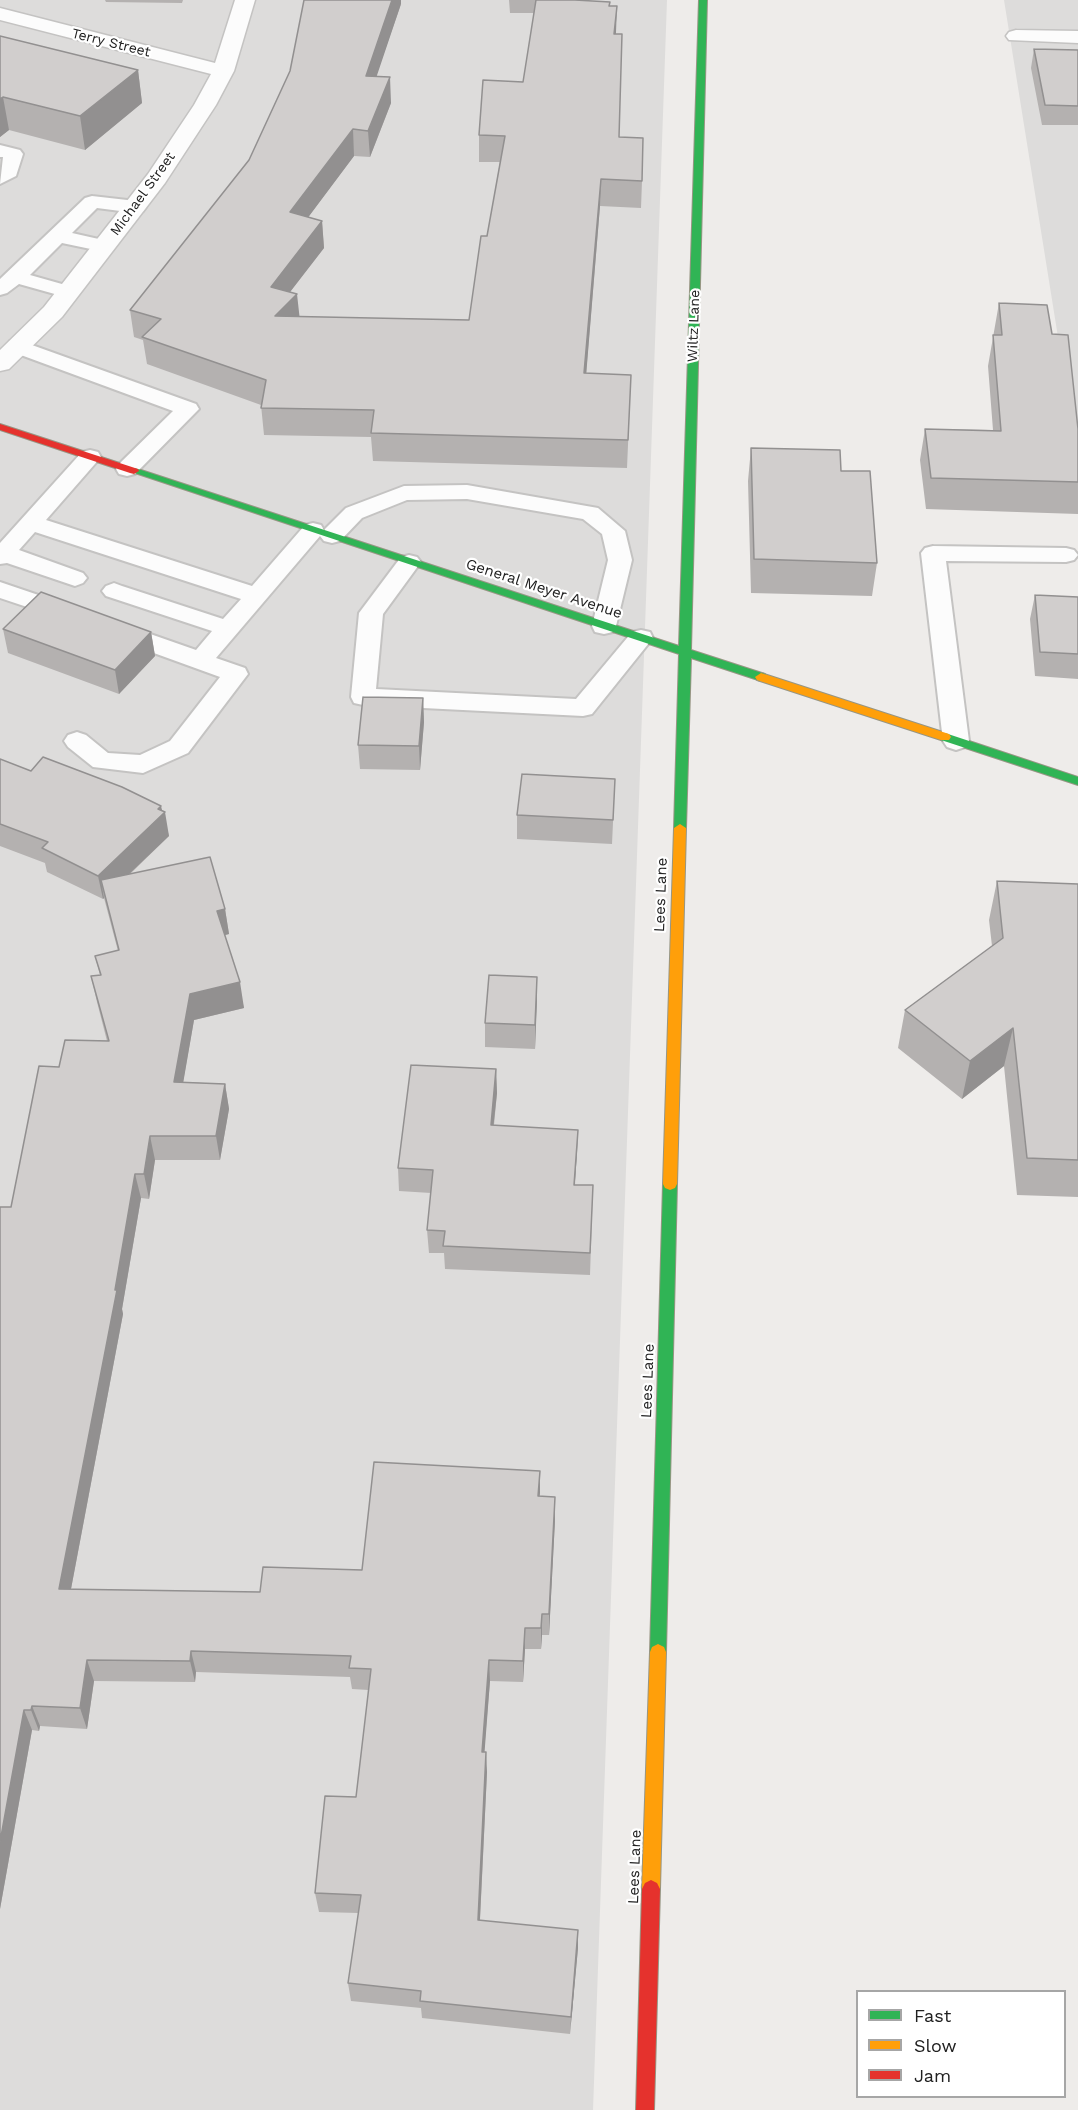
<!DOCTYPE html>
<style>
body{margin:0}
#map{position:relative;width:1078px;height:2110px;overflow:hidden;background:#eeecea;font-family:"Work Sans",sans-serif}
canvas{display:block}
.legend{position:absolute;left:856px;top:1990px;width:210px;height:108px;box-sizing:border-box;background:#fff;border:2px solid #a6a6a6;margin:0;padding:8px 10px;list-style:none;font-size:18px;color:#202020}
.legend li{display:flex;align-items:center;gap:12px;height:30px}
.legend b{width:30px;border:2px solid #a6a6a6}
</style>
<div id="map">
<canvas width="1078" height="2110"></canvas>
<ul class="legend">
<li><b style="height:8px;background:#30b455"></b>Fast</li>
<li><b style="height:8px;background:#ff9f0a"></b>Slow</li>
<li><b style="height:8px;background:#e5322d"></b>Jam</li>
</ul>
</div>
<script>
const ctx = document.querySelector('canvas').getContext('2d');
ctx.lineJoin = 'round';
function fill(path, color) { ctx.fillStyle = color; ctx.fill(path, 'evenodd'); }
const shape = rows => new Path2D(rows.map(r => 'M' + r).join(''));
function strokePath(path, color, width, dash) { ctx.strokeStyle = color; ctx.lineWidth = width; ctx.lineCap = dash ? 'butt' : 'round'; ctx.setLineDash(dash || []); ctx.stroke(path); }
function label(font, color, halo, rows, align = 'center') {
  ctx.font = font + ' "Work Sans",sans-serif'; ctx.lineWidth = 4.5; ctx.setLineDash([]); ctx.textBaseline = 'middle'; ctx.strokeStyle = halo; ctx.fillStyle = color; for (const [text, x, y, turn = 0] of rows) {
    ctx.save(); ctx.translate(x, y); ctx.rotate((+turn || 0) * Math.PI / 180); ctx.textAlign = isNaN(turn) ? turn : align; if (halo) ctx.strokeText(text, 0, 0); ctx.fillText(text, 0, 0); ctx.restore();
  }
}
fill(shape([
 [0,0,667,0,593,2110,0,2110],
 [1004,0,1078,0,1078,462]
]), '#dddcdb');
const lane = shape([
 [0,145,20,150,23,154,16,176,0,184,3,157,0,157,0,145],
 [92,196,136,201,143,203,146,207,143,211,136,213,97,208,72,233,112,242,115,246,112,250,105,252,62,243,30,275,76,288,79,292,76,296,69,298,19,284,7,293,0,295,0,279,85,198,92,196],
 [18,340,196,404,199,409,135,474,127,476,119,474,116,469,119,464,173,411,10,351,7,346,10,341,18,340],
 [90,450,98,452,101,457,46,520,252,586,305,525,313,523,321,525,324,530,346,508,404,486,467,485,598,508,625,531,632,560,616,626,613,632,604,634,595,632,592,626,608,560,602,534,583,519,467,499,407,500,362,518,340,541,332,543,324,541,320,536,216,658,245,668,248,674,188,753,143,773,93,767,68,747,64,741,68,735,77,732,86,735,108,753,140,755,170,741,220,677,107,636,104,630,107,624,116,622,196,650,212,631,106,596,102,591,106,586,114,583,122,586,223,619,241,599,35,532,19,550,83,573,87,578,83,583,75,586,7,563,0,564,0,543,82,452,90,450],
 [933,546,1066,548,1074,550,1078,555,1074,560,1066,562,946,561,969,741,965,747,956,750,947,747,943,741,921,553,925,548,933,546],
 [409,555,417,557,421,562,383,614,376,689,576,699,632,632,641,630,650,632,653,638,592,714,583,716,363,705,354,703,351,697,359,613,401,557,409,555],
 [0,582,56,601,60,606,56,611,48,614,0,598,0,582]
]);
const street = shape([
 [235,0,255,0,234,71,216,105,165,183,62,317,9,369,0,371,0,350,44,307,148,174,194,105,211,74,0,20,0,8,215,63,235,0],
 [1016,30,1078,31,1078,43,1009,40,1006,36,1009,32,1016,30]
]);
const fast = shape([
 [699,0,707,0,691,650,765,674,767,677,761,681,691,658,686,828,680,832,674,828,679,654,129,471,134,468,138,469,679,646,699,0],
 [945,733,1078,777,1078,785,941,740,939,737,945,733],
 [670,1178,675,1180,677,1184,666,1652,664,1657,658,1660,652,1657,650,1652,663,1184,665,1180,670,1178]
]);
const slow = shape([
 [761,673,949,734,951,737,949,740,941,740,757,680,755,677,761,673],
 [680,824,686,828,677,1184,675,1188,670,1190,665,1188,663,1184,674,828,680,824],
 [658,1644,664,1647,666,1652,660,1889,657,1895,651,1898,645,1895,642,1889,650,1652,652,1647,658,1644]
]);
const jam = shape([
 [0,424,138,469,139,471,134,474,130,473,0,430,0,424],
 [651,1880,657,1883,660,1889,654,2110,636,2110,642,1889,645,1883,651,1880]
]);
strokePath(lane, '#c4c3c2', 4);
strokePath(street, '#c4c3c2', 3);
strokePath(fast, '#979684', 2);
strokePath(slow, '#979684', 2);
strokePath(jam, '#979684', 2);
fill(lane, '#fcfcfc');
fill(street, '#fcfcfc');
fill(fast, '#30b455');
fill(slow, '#ff9f0a');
fill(jam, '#e5322d');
fill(shape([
 [105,0,183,0,182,3,106,2],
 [509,0,575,0,610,2,609,6,616,34,619,137,642,181,641,208,600,206,586,374,631,375,627,468,373,461,371,437,264,435,261,405,147,364,143,340,134,337,130,310,401,4,376,76,391,103,370,157,354,156,308,217,322,221,324,248,290,292,299,317,469,320,487,236,500,162,479,162,479,135,523,82,534,13,510,13],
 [0,36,138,70,142,103,85,150,9,130,0,137],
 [1034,49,1078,50,1078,125,1042,125,1031,68],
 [999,303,1052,334,1078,429,1078,514,926,509,920,460,925,429,993,430,988,366],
 [751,448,841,471,877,563,872,596,751,593,748,481],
 [1035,595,1078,597,1078,679,1035,676,1030,619],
 [3,629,151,632,155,656,119,694,8,653],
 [423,698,424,722,420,770,360,769,358,745],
 [0,759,31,771,162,811,169,836,130,874,225,909,229,934,225,935,244,1008,194,1020,183,1082,225,1084,229,1109,220,1160,155,1160,149,1199,141,1198,122,1309,123,1314,71,1589,260,1592,362,1570,540,1497,555,1520,549,1635,542,1635,541,1649,525,1649,523,1682,490,1681,484,1752,487,1772,480,1920,578,1948,570,2034,422,2018,421,2008,351,2001,348,1983,359,1913,319,1912,315,1893,356,1797,369,1690,352,1689,350,1677,196,1672,195,1682,94,1681,87,1729,40,1726,39,1731,32,1730,0,1909,11,1207,59,1067,107,1041,97,1002,91,976,100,975,95,956,118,951,104,898,103,899,47,872,45,863,0,846],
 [615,779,612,844,517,839,517,815],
 [997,881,1078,884,1078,1197,1017,1195,1004,1066,962,1099,898,1048,905,1010,992,946,989,920],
 [537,977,535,1049,485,1047,485,1023],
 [496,1069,497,1093,494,1125,578,1130,575,1185,593,1185,590,1275,445,1269,444,1253,429,1253,427,1230,431,1193,399,1191,398,1168]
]), '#b4b1b0');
fill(shape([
 [392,0,401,0,401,4,368,102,366,76],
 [617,6,616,32,614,60,614,34],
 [138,70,142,103,85,150,80,116],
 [390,77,391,103,370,157,368,131],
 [3,97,9,130,0,137,0,99],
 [353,129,354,156,292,239,290,212],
 [601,179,600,206,584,401,584,373],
 [322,221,324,248,273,314,271,287],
 [297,294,300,321,275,316],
 [151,632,155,656,119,694,115,670],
 [423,698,424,722,420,770,419,746],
 [161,806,163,814,165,812,169,836,105,897,101,880,104,898,103,899,98,876],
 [225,909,229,934,221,936,217,911],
 [537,977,537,1001,535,1049,535,1025],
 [240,982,244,1008,194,1020,179,1107,174,1082,190,994],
 [1013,1028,1004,1066,962,1099,970,1061],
 [496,1069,497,1093,491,1148,491,1125],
 [225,1084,229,1109,220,1160,216,1136],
 [578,1130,577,1153,573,1207,574,1185],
 [150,1136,155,1160,149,1199,144,1174],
 [135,1174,141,1198,122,1309,123,1314,67,1610,59,1589,115,1290],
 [540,1471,540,1493,538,1519,538,1496],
 [555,1497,555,1520,549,1635,549,1614],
 [542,1614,542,1635,541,1649,541,1628],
 [525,1628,525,1649,523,1682,523,1661],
 [191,1651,196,1672,195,1682,190,1661],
 [87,1660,94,1681,87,1729,80,1708],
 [489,1660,490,1681,483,1772,482,1752],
 [32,1706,40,1726,39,1731,31,1710],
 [24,1710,32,1730,0,1909,0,1842],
 [486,1752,487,1772,479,1938,478,1920],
 [578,1930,578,1948,570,2034,571,2017]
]), '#929090');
const building = shape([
 [304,0,392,0,366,76,390,77,368,131,353,129,290,212,322,221,271,287,297,294,275,316,469,320,481,236,487,236,505,136,479,135,483,80,523,82,536,0,575,0,610,2,609,6,617,6,614,34,622,34,619,137,643,138,642,181,601,179,584,373,631,375,628,440,371,433,374,410,261,408,266,380,142,337,161,319,130,310,249,160,290,71,304,0],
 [0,36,138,70,80,116,3,97,0,99,0,36],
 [1034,49,1078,50,1078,106,1045,105,1034,49],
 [999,303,1047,305,1052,334,1068,335,1078,429,1078,482,931,478,925,429,1001,431,993,335,1002,335,999,303],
 [751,448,840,450,841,471,870,471,877,563,754,559,751,448],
 [41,592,151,632,115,670,3,629,41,592],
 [1035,595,1078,597,1078,654,1040,652,1035,595],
 [363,697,423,698,419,746,358,745,363,697],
 [43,757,122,787,161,806,158,809,165,812,98,876,42,848,48,842,0,824,0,759,31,771,43,757],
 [522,774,615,779,613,820,517,815,522,774],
 [210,857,225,909,217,911,240,982,190,994,174,1082,225,1084,216,1136,150,1136,144,1174,135,1174,115,1290,117,1290,59,1589,260,1592,263,1567,362,1570,374,1462,540,1471,538,1496,555,1497,549,1614,542,1614,541,1628,525,1628,523,1661,489,1660,482,1752,486,1752,478,1920,578,1930,571,2017,420,2001,421,1991,348,1983,361,1895,315,1893,325,1796,356,1797,371,1669,349,1668,351,1656,191,1651,190,1661,87,1660,80,1708,32,1706,31,1710,24,1710,0,1842,0,1207,11,1207,39,1066,59,1067,65,1040,109,1041,91,976,101,975,95,956,119,950,101,880,210,857],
 [997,881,1078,884,1078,1160,1027,1158,1013,1028,970,1061,905,1010,1003,938,997,881],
 [489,975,537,977,535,1025,485,1023,489,975],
 [411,1065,496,1069,491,1125,578,1130,574,1185,593,1185,590,1253,443,1246,445,1231,427,1230,433,1170,398,1168,411,1065]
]);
fill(building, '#d1cecd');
strokePath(building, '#929090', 1.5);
label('14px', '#202020', '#fff', [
 ["Terry Street",111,43,14],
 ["Michael Street",143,194,-54],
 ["Wiltz Lane",694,326,-88]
]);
label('15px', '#202020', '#fff', [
 ["General Meyer Avenue",544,589,18],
 ["Lees Lane",661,895,-88],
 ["Lees Lane",648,1381,-88],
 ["Lees Lane",635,1867,-88]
]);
</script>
